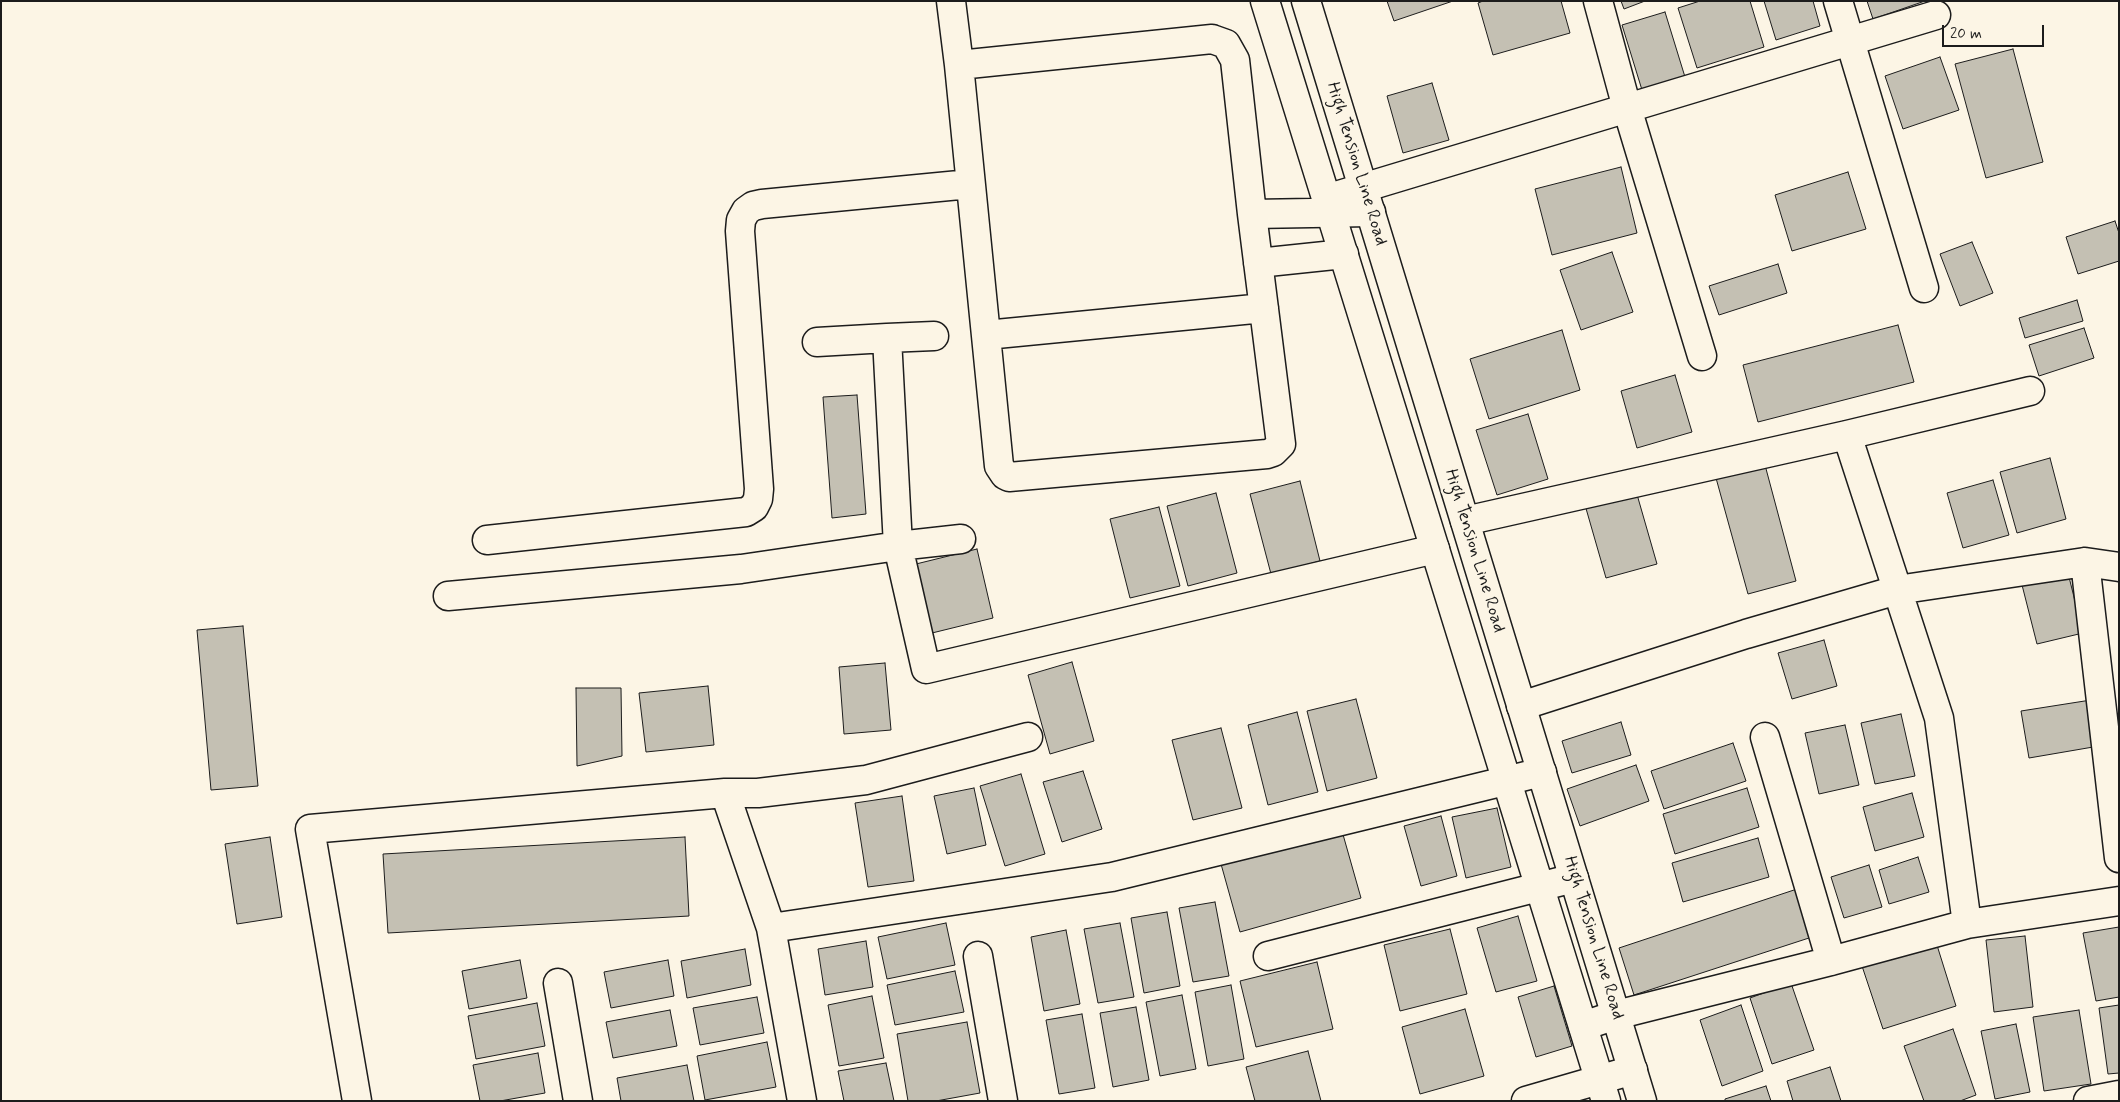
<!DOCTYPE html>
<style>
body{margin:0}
#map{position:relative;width:2120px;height:1102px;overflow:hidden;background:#fcf5e5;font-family:Mynerve,sans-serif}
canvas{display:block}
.frame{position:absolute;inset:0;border:2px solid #1c1c1c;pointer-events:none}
.scale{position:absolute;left:1942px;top:25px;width:102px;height:22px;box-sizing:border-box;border:2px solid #1c1c1c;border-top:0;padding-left:6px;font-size:15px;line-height:18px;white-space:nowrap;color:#1c1c1c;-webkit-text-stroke:4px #fcf5e5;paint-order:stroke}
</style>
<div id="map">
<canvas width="2120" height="1102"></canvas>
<div class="frame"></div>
<div class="scale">20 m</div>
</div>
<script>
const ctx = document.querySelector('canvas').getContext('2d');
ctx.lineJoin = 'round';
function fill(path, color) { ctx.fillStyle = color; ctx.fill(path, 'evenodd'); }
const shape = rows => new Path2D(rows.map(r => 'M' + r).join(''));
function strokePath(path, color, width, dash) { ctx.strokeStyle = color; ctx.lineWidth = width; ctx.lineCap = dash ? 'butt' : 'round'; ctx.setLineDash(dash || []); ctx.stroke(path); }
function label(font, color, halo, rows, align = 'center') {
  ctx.font = font + ' Mynerve,sans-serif'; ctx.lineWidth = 4.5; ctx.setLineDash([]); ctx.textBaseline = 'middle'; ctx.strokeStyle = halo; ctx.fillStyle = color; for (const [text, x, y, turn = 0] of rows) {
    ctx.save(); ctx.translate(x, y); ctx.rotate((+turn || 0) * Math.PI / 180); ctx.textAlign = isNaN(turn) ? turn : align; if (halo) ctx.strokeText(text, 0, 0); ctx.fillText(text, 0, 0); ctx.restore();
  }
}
const building = shape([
 [1387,1,1453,1,1394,21,1387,1],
 [1483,1,1561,1,1570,33,1493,55,1478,3,1483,1],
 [1621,1,1645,1,1624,9,1621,1],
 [1700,1,1750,1,1764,47,1697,68,1678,8,1700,1],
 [1764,1,1813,1,1820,26,1776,40,1764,1],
 [1867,1,1925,1,1873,19,1867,1],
 [1665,12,1685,77,1642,90,1622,25,1665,12],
 [2013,49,2043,162,1986,178,1955,64,2013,49],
 [1940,57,1959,110,1903,129,1885,76,1940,57],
 [1432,83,1449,140,1403,153,1387,96,1432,83],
 [1621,167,1637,233,1552,255,1535,189,1621,167],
 [1848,172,1866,229,1792,251,1775,195,1848,172],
 [2115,221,2119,233,2119,261,2078,274,2066,237,2115,221],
 [1972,242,1993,293,1960,306,1940,254,1972,242],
 [1612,252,1633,312,1581,330,1560,270,1612,252],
 [1778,264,1787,293,1719,315,1709,286,1778,264],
 [2077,300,2083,321,2025,338,2019,318,2077,300],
 [1898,325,1914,382,1758,422,1743,365,1898,325],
 [2084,328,2094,358,2039,376,2029,345,2084,328],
 [1562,330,1580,390,1489,419,1470,359,1562,330],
 [1675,375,1692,432,1637,448,1621,391,1675,375],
 [857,395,866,514,832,518,823,397,857,395],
 [1528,414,1548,479,1497,495,1476,430,1528,414],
 [2050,458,2066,519,2017,533,2000,472,2050,458],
 [1765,465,1796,581,1748,594,1716,478,1765,465],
 [1993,480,2009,535,1963,548,1947,493,1993,480],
 [1300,481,1320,561,1271,574,1250,494,1300,481],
 [1636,491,1657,564,1606,578,1585,505,1636,491],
 [1216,493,1237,573,1188,586,1167,506,1216,493],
 [1159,507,1180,586,1130,598,1110,519,1159,507],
 [977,549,993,618,932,633,916,564,977,549],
 [2067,569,2083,633,2037,644,2021,581,2067,569],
 [243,626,258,786,211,790,197,630,243,626],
 [1824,640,1837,686,1792,699,1778,653,1824,640],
 [1072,662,1094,741,1050,754,1028,675,1072,662],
 [885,663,891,730,844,734,839,667,885,663],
 [708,686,714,745,646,752,639,693,708,686],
 [576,688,621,688,622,756,577,766,576,688],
 [1356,699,1377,778,1327,791,1307,711,1356,699],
 [2091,700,2099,746,2029,758,2021,711,2091,700],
 [1297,712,1318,792,1268,805,1248,725,1297,712],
 [1901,714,1915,776,1875,784,1861,723,1901,714],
 [1621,722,1631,755,1572,773,1562,741,1621,722],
 [1845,725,1859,785,1819,794,1805,733,1845,725],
 [1221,728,1242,808,1193,820,1172,740,1221,728],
 [1733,743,1746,781,1664,809,1651,771,1733,743],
 [1636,765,1649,801,1580,826,1567,789,1636,765],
 [1083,771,1102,829,1062,842,1043,782,1083,771],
 [1021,774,1045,854,1005,866,980,786,1021,774],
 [974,788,986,845,947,854,934,796,974,788],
 [1747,788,1759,827,1675,854,1663,814,1747,788],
 [1912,793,1924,837,1875,851,1863,807,1912,793],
 [902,796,914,881,868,887,855,803,902,796],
 [1497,808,1511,867,1466,878,1452,817,1497,808],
 [1441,816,1457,876,1421,886,1404,826,1441,816],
 [1342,831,1361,898,1240,932,1221,864,1342,831],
 [270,837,282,917,237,924,225,844,270,837],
 [685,837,689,916,388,933,383,854,685,837],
 [1758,838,1769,877,1683,902,1672,863,1758,838],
 [1918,857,1929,892,1889,904,1879,870,1918,857],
 [1869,865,1882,907,1844,918,1831,877,1869,865],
 [1797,889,1812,937,1634,995,1619,948,1797,889],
 [1215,902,1229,976,1193,982,1179,908,1215,902],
 [1167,912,1180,986,1144,993,1131,918,1167,912],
 [1518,916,1537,981,1496,992,1477,928,1518,916],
 [946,923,955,965,887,979,878,937,946,923],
 [1120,923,1134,997,1098,1003,1084,929,1120,923],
 [2119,927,2119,997,2096,1001,2083,933,2119,927],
 [1450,929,1467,994,1400,1011,1384,945,1450,929],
 [1066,930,1080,1004,1044,1011,1031,937,1066,930],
 [2025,936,2033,1007,1994,1012,1986,940,2025,936],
 [866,941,873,987,825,995,818,949,866,941],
 [1936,942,1956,1006,1883,1029,1862,966,1936,942],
 [745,949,751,985,687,998,681,961,745,949],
 [520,960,527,998,469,1009,462,971,520,960],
 [668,960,674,996,611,1008,604,972,668,960],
 [1317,962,1333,1029,1256,1047,1240,981,1317,962],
 [955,971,964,1012,895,1025,887,985,955,971],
 [1791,983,1814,1050,1772,1064,1750,998,1791,983],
 [1231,985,1244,1059,1208,1066,1195,992,1231,985],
 [1554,986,1572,1046,1536,1057,1518,997,1554,986],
 [1182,995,1196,1069,1160,1076,1146,1002,1182,995],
 [872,996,884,1058,839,1066,828,1005,872,996],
 [757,997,764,1033,700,1045,693,1008,757,997],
 [537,1003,545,1046,476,1059,468,1016,537,1003],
 [1741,1005,1763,1071,1722,1086,1700,1020,1741,1005],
 [2119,1005,2119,1073,2108,1074,2099,1008,2119,1005],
 [1136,1007,1149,1080,1113,1087,1100,1013,1136,1007],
 [1465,1009,1484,1076,1420,1094,1402,1027,1465,1009],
 [670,1010,677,1046,613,1058,606,1022,670,1010],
 [2079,1010,2091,1084,2044,1091,2033,1017,2079,1010],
 [1082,1014,1095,1088,1059,1094,1046,1020,1082,1014],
 [967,1022,980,1093,936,1101,908,1101,897,1034,967,1022],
 [2016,1024,2030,1092,1995,1099,1981,1031,2016,1024],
 [1953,1029,1976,1095,1960,1101,1924,1101,1904,1046,1953,1029],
 [767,1042,776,1087,705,1100,697,1056,767,1042],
 [1308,1051,1321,1101,1255,1101,1246,1067,1308,1051],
 [538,1053,545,1093,500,1101,480,1101,473,1065,538,1053],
 [886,1063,894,1101,844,1101,838,1071,886,1063],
 [687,1065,694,1101,621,1101,617,1078,687,1065],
 [1830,1067,1841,1101,1793,1101,1787,1081,1830,1067],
 [1766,1086,1771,1101,1725,1101,1725,1099,1766,1086]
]);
fill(building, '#c4c0b3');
strokePath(building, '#1c1c1c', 1);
const street = shape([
 [951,1,959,65],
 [1598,1,1627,108,1702,356],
 [1838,1,1924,288],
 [1212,39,1226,44,1235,60,1252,214,1281,444,1273,452,1267,454,1009,477,1005,475,999,466,959,65,1212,39],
 [1326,199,1936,15],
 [1252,214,1371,212],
 [1258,263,1344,254],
 [986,335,1264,308],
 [887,338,934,336],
 [817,342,887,338,898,546,926,669,1435,549],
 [1847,435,1939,718,1967,924,2119,901],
 [1465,521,1847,435,2030,391],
 [487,540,746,512,754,507,758,499,759,489,740,231,741,220,746,211,753,206,762,204,970,184],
 [2085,562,2119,858],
 [448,596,741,569,898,546,961,539],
 [1521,706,1746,634,1897,590,2085,562,2119,567],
 [1765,737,1831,961],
 [725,793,771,928,802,1101],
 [771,928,1112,877,1542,772],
 [978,956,1003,1101],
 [1268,956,1574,878],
 [558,983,578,1101],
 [1583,1026,1616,1015,1831,961,1967,924],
 [357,1101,310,829,725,793,758,793,866,780,1028,737],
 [1526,1101,1633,1070],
 [2088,1101,2119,1095]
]);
const secondary = shape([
 [1265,1,1606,1101],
 [1306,1,1642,1101]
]);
strokePath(street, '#1c1c1c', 31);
strokePath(secondary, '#1c1c1c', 31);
strokePath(street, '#fcf5e5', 28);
strokePath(secondary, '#fcf5e5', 28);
label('18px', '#1c1c1c', '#fcf5e5', [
 ["High Tension Line Road",1356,164,73],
 ["High Tension Line Road",1474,551,73],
 ["High Tension Line Road",1593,938,73]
]);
</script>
